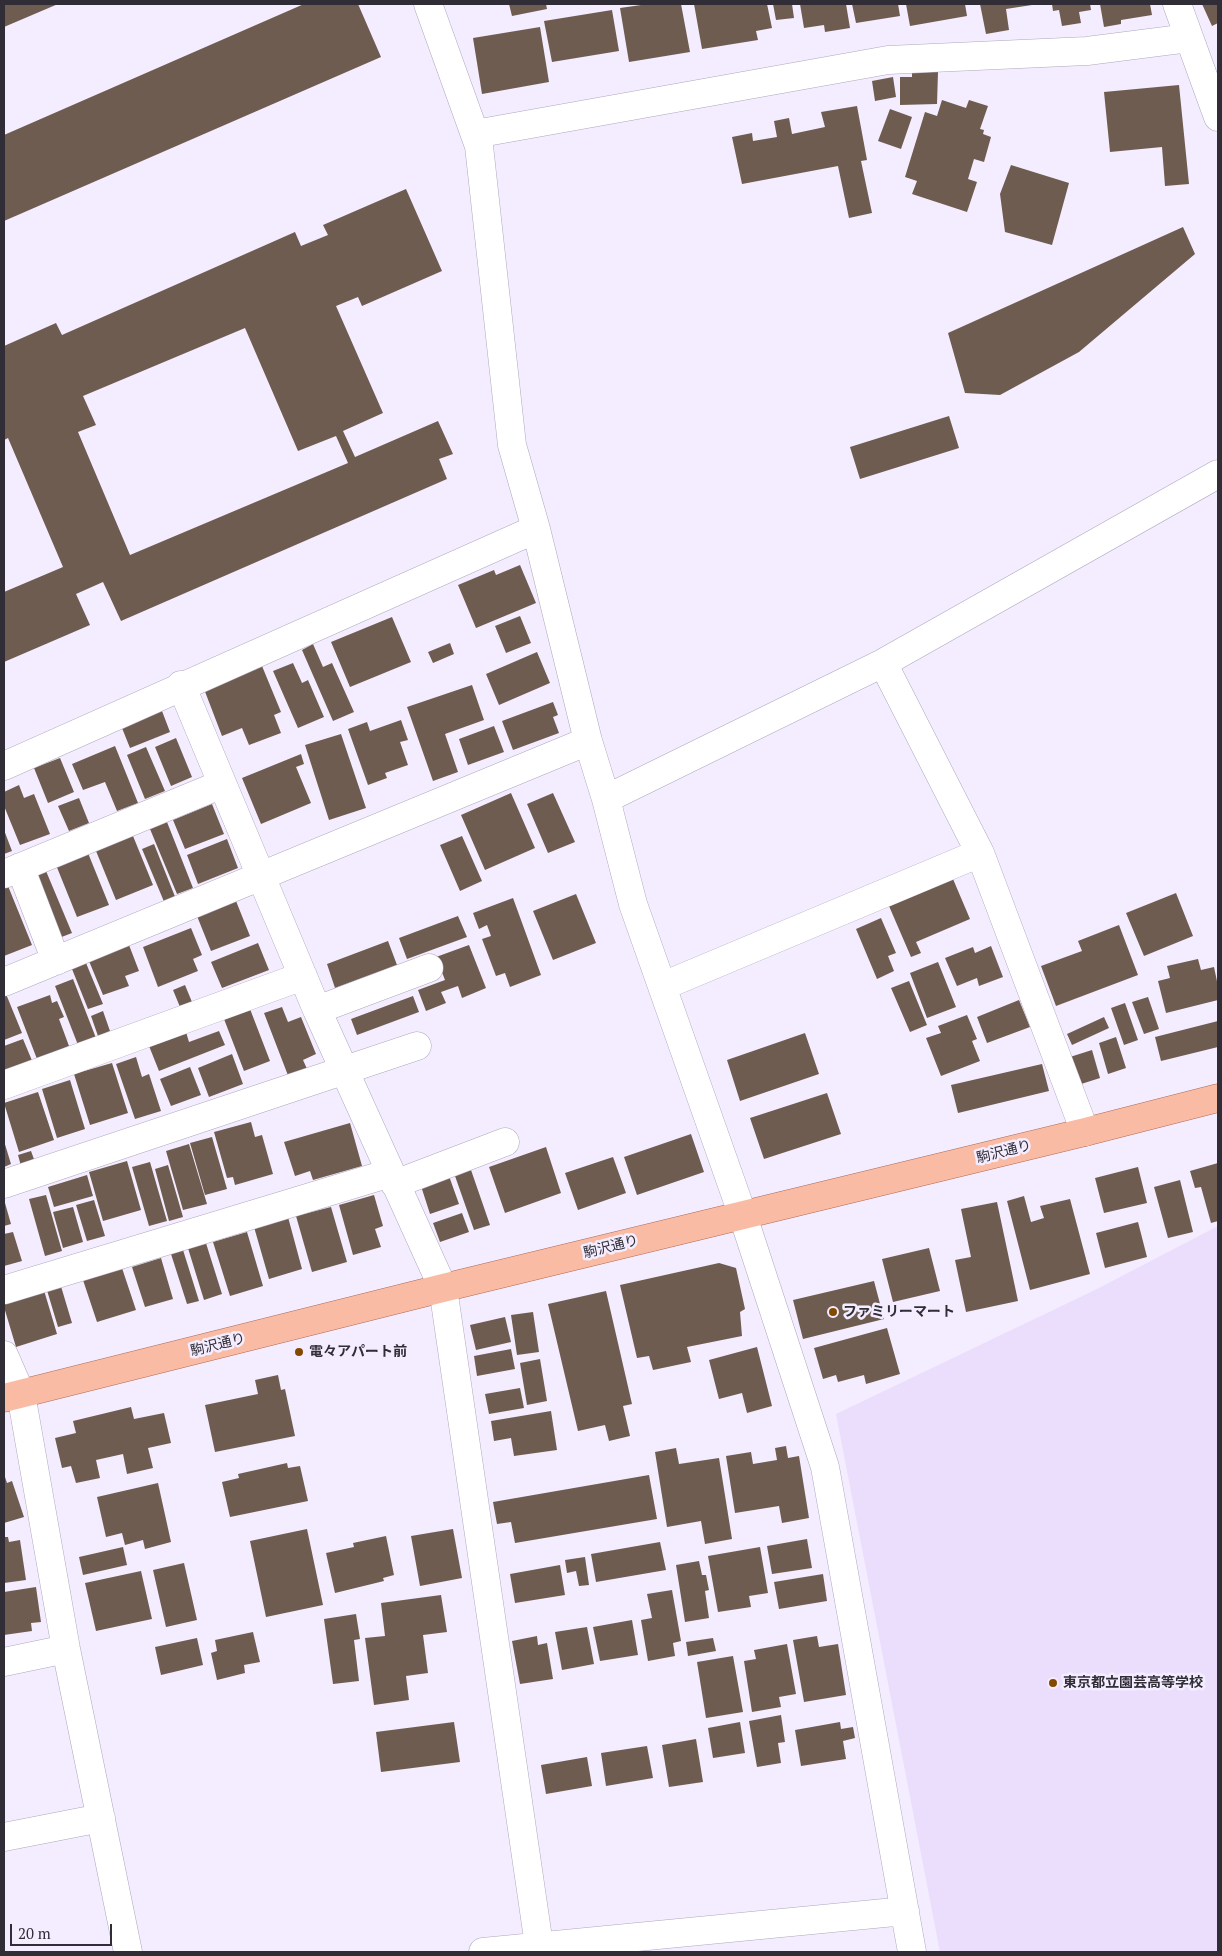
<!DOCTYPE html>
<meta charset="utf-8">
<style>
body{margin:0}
#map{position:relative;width:1222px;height:1956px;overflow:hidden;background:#f4edff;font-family:"PT Serif",serif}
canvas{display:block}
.frame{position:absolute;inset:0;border:5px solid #302d36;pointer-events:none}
.scale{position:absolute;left:10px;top:1924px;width:102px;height:22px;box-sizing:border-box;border:2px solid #302d36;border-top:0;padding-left:6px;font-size:15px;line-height:18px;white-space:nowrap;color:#302d36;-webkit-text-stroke:4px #f4edff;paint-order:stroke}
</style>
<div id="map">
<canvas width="1222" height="1956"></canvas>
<div class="frame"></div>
<div class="scale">20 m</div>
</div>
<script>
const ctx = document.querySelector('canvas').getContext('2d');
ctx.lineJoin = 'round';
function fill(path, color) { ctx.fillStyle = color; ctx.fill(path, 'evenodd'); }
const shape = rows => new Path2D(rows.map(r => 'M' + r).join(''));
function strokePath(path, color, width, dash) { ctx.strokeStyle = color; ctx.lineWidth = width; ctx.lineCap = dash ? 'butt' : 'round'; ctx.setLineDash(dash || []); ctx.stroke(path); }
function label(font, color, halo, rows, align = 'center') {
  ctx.font = font + ' "PT Serif","Noto Sans JP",serif'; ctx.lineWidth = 5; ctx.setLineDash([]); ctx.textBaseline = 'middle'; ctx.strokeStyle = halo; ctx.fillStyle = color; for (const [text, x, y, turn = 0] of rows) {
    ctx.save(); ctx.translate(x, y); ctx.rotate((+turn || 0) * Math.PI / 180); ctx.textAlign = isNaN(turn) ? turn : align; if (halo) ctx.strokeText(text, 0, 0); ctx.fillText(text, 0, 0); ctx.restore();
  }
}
fill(shape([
 [1218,1226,1218,1952,940,1952,836,1414,1095,1290]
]), '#eadefc');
fill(shape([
 [4,4,58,4,4,27],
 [304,4,358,4,381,57,4,221,4,135],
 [509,4,546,4,547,9,512,16],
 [648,4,681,4,690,52,629,62,620,8],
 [694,4,767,4,772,28,756,31,758,40,702,49],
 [773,4,792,4,794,18,776,20],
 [800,4,846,4,850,28,825,32,824,25,804,28],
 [852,4,898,4,900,16,856,23],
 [906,4,965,4,967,16,910,26],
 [980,4,1032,4,1032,5,1006,9,1009,30,986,34],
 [1052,4,1090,4,1091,10,1079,12,1081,23,1062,26,1059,10,1053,11],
 [1100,4,1150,4,1152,15,1121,20,1121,24,1104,27],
 [1202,4,1218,4,1218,23,1212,26],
 [612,10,619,51,552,62,544,21],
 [540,27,549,82,482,94,473,38],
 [912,71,938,72,937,104,900,105,900,77,912,77],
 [893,77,896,97,875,101,872,81],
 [1179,85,1189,184,1165,186,1162,147,1110,152,1104,92],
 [942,100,966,108,969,100,988,106,980,129,984,130,983,134,991,137,984,162,974,159,968,179,977,182,967,212,912,194,917,181,905,177,925,112,937,116],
 [857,106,867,160,861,161,872,213,849,218,838,166,742,184,732,137,752,133,753,141,777,137,774,121,789,118,792,134,825,127,821,112],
 [890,109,912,117,901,149,878,141],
 [1011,165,1069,183,1052,245,1005,232,1000,194],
 [406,189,442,271,362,306,358,297,336,306,383,413,343,431,355,457,438,421,453,454,439,459,447,479,121,621,103,582,76,594,90,625,4,662,4,592,63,567,8,438,4,440,4,346,56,323,62,335,295,232,301,246,328,235,323,225],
 [245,328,298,451,336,436,348,463,130,555,78,432,96,425,83,396],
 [1183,227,1195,254,1079,352,1000,395,965,393,948,333],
 [949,416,959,448,860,479,850,447],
 [520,565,536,603,476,628,458,585,494,570,496,575],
 [520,616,531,643,506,653,495,626],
 [392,617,411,662,350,687,331,642],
 [450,643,454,654,433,663,428,652],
 [313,644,323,667,332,663,354,712,333,721,302,650],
 [537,652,550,683,499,705,486,674],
 [293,663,302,683,308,680,324,717,298,728,273,671],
 [262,666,281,712,274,715,281,733,249,745,242,728,222,736,204,689],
 [472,685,484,720,445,734,458,772,433,781,407,707],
 [553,702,558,715,553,717,559,733,513,750,502,721],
 [162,711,170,732,130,748,122,728],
 [401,720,408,740,400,742,408,765,385,773,387,778,368,785,348,729,367,722,370,731],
 [494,726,504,752,468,765,459,739],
 [341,734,366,808,329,820,305,745],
 [176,738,192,777,171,786,155,747],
 [115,746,138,803,117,811,105,782,83,790,72,764],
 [146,747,165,791,145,799,127,755],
 [301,754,304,764,296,767,311,803,261,824,242,778],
 [60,758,74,792,48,803,34,768],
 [19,785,24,798,34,794,50,834,20,845,4,806,4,792],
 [511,793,535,848,485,870,461,815],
 [553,793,575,842,548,853,527,804],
 [79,798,89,823,69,831,58,806],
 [212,804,224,834,185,849,173,820],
 [167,822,193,888,177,894,150,829],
 [4,830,12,851,4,854],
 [133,836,153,885,116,900,96,851],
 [462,836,482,881,460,891,440,845],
 [227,839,238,868,198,884,187,855],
 [154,844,176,899,165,904,142,849],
 [88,853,109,905,77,917,56,865],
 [46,871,72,933,59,938,33,876],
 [953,879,970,919,916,942,921,953,911,957,889,906],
 [8,886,32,945,4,956,4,888],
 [1176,893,1193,936,1144,956,1126,913],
 [576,894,596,943,553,960,533,911],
 [513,898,541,975,510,987,505,973,496,976,482,939,491,936,487,925,479,929,473,913],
 [236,901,250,936,211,951,197,916],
 [458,916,467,937,407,959,399,938],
 [881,918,896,953,888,956,894,971,877,979,856,929],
 [1119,925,1138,975,1056,1006,1041,966,1082,951,1078,941],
 [191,928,202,955,193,959,198,971,158,987,143,947],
 [388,941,397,965,335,988,327,964],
 [258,943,269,970,222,988,211,962],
 [129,945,139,971,125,976,129,986,103,995,89,961],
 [469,945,486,988,462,998,458,986,441,992,446,1003,426,1011,418,990,445,980,436,957],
 [991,946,1003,977,979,986,977,978,957,986,945,958,973,947,975,953],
 [1198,959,1201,970,1214,967,1218,986,1218,1000,1166,1013,1158,981,1170,978,1167,966],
 [938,962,956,1007,927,1018,910,973],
 [86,963,103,1004,88,1009,72,969],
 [73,979,96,1038,78,1045,55,986],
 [909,981,927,1025,910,1032,891,988],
 [185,985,192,1002,180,1007,173,990],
 [6,994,22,1033,4,1040,4,995],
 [50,995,52,1003,57,1001,64,1017,59,1019,69,1046,37,1059,17,1007],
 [413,996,419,1012,357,1035,351,1019],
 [1148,997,1159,1029,1144,1034,1132,1002],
 [1019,1000,1030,1027,987,1043,977,1017],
 [1125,1003,1138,1040,1124,1045,1111,1008],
 [282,1007,288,1022,301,1017,316,1054,303,1060,308,1071,289,1078,264,1013],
 [250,1009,270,1061,244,1071,224,1019],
 [103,1011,110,1031,98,1036,91,1016],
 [967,1015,977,1039,972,1041,980,1061,941,1076,926,1038,941,1033,938,1026],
 [1104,1017,1109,1028,1072,1045,1067,1034],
 [1218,1021,1218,1047,1161,1061,1155,1037],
 [219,1031,225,1045,159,1071,149,1046,186,1032,189,1042],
 [805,1033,819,1074,740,1101,727,1060],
 [1116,1037,1126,1068,1108,1074,1099,1043],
 [23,1039,33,1063,4,1074,4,1046],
 [1092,1050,1100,1078,1078,1085,1070,1057],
 [232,1054,243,1084,209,1097,198,1068],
 [136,1057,142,1077,149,1074,161,1111,135,1119,116,1064],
 [112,1063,128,1113,90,1125,74,1074],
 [1042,1064,1049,1091,958,1113,951,1085],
 [190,1067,201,1095,171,1106,160,1079],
 [70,1080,85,1129,57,1138,42,1089],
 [38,1092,54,1140,19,1152,4,1103],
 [827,1093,841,1134,764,1159,750,1118],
 [251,1122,255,1137,262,1135,273,1174,235,1185,233,1177,227,1178,214,1132],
 [350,1123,362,1166,313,1180,310,1171,295,1176,284,1142],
 [691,1134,704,1172,637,1195,624,1157],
 [212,1137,227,1189,205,1195,190,1143],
 [4,1141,11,1164,4,1167],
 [189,1144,207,1204,183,1210,166,1151],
 [546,1147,561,1193,505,1213,489,1167],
 [31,1151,35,1162,21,1166,18,1155],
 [613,1157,626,1193,578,1210,565,1173],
 [127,1161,141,1210,103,1221,89,1172],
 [150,1162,167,1221,149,1226,132,1167],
 [1218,1163,1218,1221,1211,1223,1201,1187,1195,1188,1190,1171],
 [168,1165,183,1217,169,1221,155,1169],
 [1138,1167,1147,1203,1104,1213,1095,1178],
 [471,1170,490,1225,474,1230,455,1176],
 [87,1175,93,1196,54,1207,48,1187],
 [449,1176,459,1204,430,1214,421,1186],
 [1180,1180,1193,1232,1168,1238,1154,1187],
 [46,1195,62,1251,45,1256,29,1199],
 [374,1195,383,1226,375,1229,381,1247,353,1255,339,1205],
 [1024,1196,1031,1222,1044,1218,1040,1206,1070,1199,1090,1274,1030,1290,1007,1201],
 [94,1200,105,1236,87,1241,76,1205],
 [997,1202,1018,1301,966,1312,955,1260,971,1257,961,1209],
 [5,1203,11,1224,4,1226,4,1204],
 [73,1207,83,1242,63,1248,53,1212],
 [331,1207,347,1262,312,1272,296,1216],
 [462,1213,469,1232,440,1242,433,1223],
 [288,1217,302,1269,269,1279,254,1227],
 [1138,1222,1147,1257,1105,1268,1096,1233],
 [13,1232,22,1261,4,1266,4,1234],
 [247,1232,263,1286,230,1296,213,1242],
 [205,1240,222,1294,204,1300,187,1245],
 [929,1248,940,1291,893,1302,882,1259],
 [183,1250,199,1301,187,1304,171,1254],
 [161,1258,173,1299,145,1307,132,1267],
 [719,1263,736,1268,745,1309,740,1312,742,1336,687,1347,691,1362,653,1370,649,1356,637,1358,620,1285],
 [122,1268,136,1310,97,1322,83,1280],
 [874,1281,884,1319,803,1339,793,1300],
 [60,1283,72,1323,58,1327,46,1287],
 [43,1287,57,1334,16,1347,4,1307,4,1299],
 [606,1291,632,1404,623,1406,630,1436,609,1441,605,1425,578,1431,548,1304],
 [533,1312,539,1352,517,1355,511,1315],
 [505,1317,511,1342,476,1350,470,1325],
 [887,1328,900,1374,866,1384,864,1375,838,1382,836,1375,823,1379,814,1348],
 [757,1347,772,1406,747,1413,742,1393,719,1399,709,1360],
 [511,1349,515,1369,477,1376,474,1356],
 [540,1359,547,1401,527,1405,520,1363],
 [278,1375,281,1390,285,1389,295,1436,215,1452,205,1405,258,1394,255,1380],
 [520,1388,524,1408,489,1414,485,1394],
 [131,1407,134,1419,164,1413,171,1443,148,1448,153,1468,127,1474,123,1454,96,1460,100,1478,76,1483,71,1466,62,1468,55,1438,76,1433,73,1421],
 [551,1411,557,1450,514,1456,511,1438,494,1441,491,1421],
 [786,1446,788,1458,799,1456,809,1518,782,1523,779,1506,735,1513,726,1456,751,1452,753,1464,777,1460,775,1448],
 [676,1448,679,1464,719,1458,732,1539,705,1544,701,1521,667,1527,655,1452],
 [287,1463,288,1468,300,1466,308,1501,230,1517,222,1482,239,1478,238,1474],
 [4,1474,7,1483,12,1481,24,1517,4,1523],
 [649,1475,657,1519,515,1543,511,1522,497,1524,493,1502],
 [158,1483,171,1542,145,1549,143,1540,125,1545,122,1533,106,1537,97,1497],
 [307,1529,323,1605,266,1617,250,1541],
 [453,1529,462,1578,420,1586,411,1536],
 [386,1536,394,1575,383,1578,384,1581,335,1593,326,1553,354,1547,353,1543],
 [4,1537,8,1537,9,1542,20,1540,26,1580,4,1583],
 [807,1539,812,1568,772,1574,767,1546],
 [660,1542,666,1570,596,1582,591,1554],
 [123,1547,127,1565,83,1575,79,1557],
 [760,1547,768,1593,749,1596,751,1607,718,1612,708,1556],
 [585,1557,589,1585,579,1586,576,1571,567,1573,565,1560],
 [699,1561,702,1575,706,1575,709,1590,705,1591,709,1618,685,1622,676,1565],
 [184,1563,197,1620,166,1627,153,1570],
 [560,1565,565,1595,515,1603,510,1574],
 [141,1571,152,1619,96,1631,85,1583],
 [823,1574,827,1601,779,1609,774,1582],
 [36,1587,41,1622,31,1623,32,1631,4,1635,4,1592],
 [672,1590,681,1641,673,1643,675,1656,648,1661,641,1620,652,1618,647,1594],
 [441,1595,447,1632,423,1635,428,1673,406,1676,409,1700,374,1705,365,1638,385,1636,381,1603],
 [356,1614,360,1639,354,1640,359,1681,333,1684,324,1619],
 [632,1620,638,1655,600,1661,593,1627],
 [587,1627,594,1664,562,1670,555,1632],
 [253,1632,260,1662,244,1665,245,1673,217,1680,211,1653,217,1651,215,1640],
 [537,1636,538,1645,547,1643,553,1679,520,1684,512,1641],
 [817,1636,819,1647,838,1644,846,1695,804,1702,793,1640],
 [197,1638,203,1665,161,1675,155,1647],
 [713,1638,716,1651,688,1656,686,1642],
 [787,1644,796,1694,779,1697,781,1707,752,1712,744,1661,756,1659,754,1650],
 [733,1656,743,1712,706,1718,697,1662],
 [781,1715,785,1742,778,1743,781,1763,757,1767,749,1721],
 [454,1722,460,1762,381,1772,376,1732],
 [740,1722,745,1753,713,1758,708,1728],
 [840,1722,841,1729,853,1727,855,1738,843,1741,846,1759,801,1766,795,1730],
 [696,1739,703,1782,669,1787,662,1745],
 [647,1746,653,1778,606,1786,601,1753],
 [587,1757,592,1786,546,1794,541,1765]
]), '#6f5c50');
const minor = shape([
 [428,4,479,146,512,445,536,529,588,741,606,799,633,904,743,1216,825,1467,912,1952],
 [1177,4,1218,117],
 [475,134,888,60,1087,51,1189,38],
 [883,663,980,853,1085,1132],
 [181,685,317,1010,443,1288,540,1952],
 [4,766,536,529],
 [606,799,883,663,1218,474],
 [20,867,56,961],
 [4,874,222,784],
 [4,982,588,741],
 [663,986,980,853],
 [317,1010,429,968],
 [4,1085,303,976],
 [4,1184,417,1046],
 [395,1184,505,1142],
 [4,1290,390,1173],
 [4,1355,21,1394,66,1649,128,1952],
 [4,1662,66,1649],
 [4,1837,101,1818],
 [483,1952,905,1911]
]);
const major = shape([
 [4,1398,443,1288,1085,1132,1218,1098]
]);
strokePath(minor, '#afa7bc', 29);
strokePath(major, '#b06b56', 29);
strokePath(minor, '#fff', 28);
strokePath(major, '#f9bba4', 28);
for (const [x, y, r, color] of [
 [833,1312,5,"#834900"],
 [299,1352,5,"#834900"],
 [1053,1683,5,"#834900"]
]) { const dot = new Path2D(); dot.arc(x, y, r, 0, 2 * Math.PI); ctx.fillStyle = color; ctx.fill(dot); strokePath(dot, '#f4edff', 2); }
label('14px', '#302d36', '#f4edff', [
 ["駒沢通り",1004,1152,-14],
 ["駒沢通り",611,1247,-14],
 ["駒沢通り",218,1345,-14]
]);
label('bold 14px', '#302d36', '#f4edff', [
 ["ファミリーマート",843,1312],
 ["電々アパート前",309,1352],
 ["東京都立園芸高等学校",1063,1683]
], 'left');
</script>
